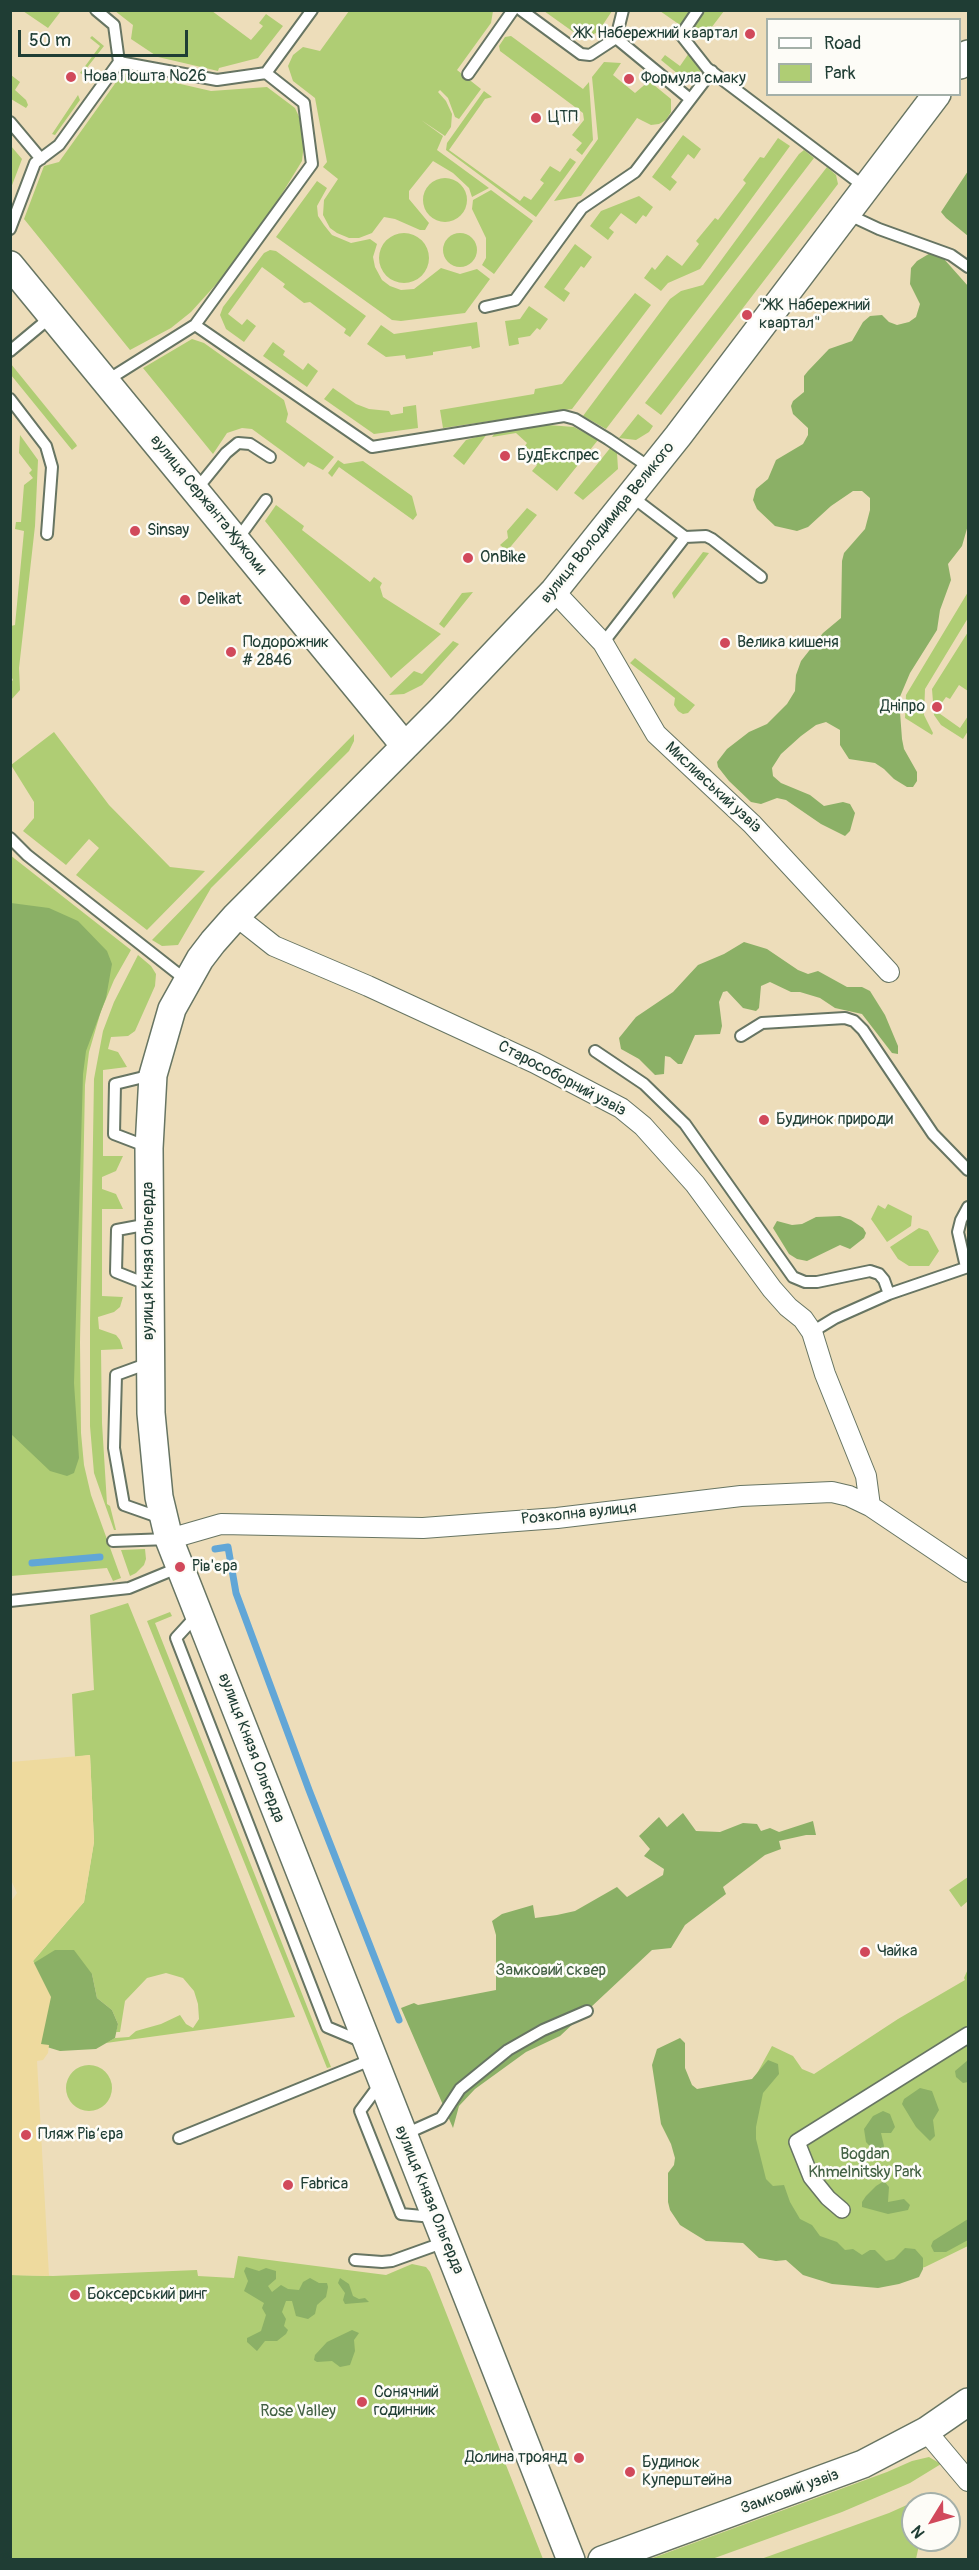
<!DOCTYPE html>
<meta charset="utf-8">
<style>
body{margin:0}
#map{position:relative;width:979px;height:2570px;overflow:hidden;background:#edddba;font-family:Pangolin,sans-serif}
canvas{display:block}
.frame{position:absolute;inset:0;border:12px solid #1f3d34;pointer-events:none}
.legend{position:absolute;left:766px;top:18px;width:195px;height:78px;box-sizing:border-box;background:#fdfcf7;border:2px solid #a4b0a9;margin:0;padding:8px 10px;list-style:none;font-size:18px;color:#1f3d34}
.legend li{display:flex;align-items:center;gap:12px;height:30px}
.legend b{width:30px;border:2px solid #a4b0a9}
.north{position:absolute;left:901px;top:2492px;width:60px;height:60px;box-sizing:border-box;background:#fdfcf7;border:2px solid #a4b0a9;border-radius:50%;rotate:233deg;font-size:16px;font-weight:700;line-height:24px;text-align:center;color:#1f3d34}
.north::after{content:'';display:block;margin:auto;width:21px;height:27px;background:#d1495b;clip-path:polygon(50% 0,100% 100%,50% 72%,0 100%)}
.scale{position:absolute;left:18px;top:30px;width:170px;height:27px;box-sizing:border-box;border:3px solid #1f3d34;border-top:0;padding-left:8px;font-size:18px;line-height:21px;white-space:nowrap;color:#1f3d34;-webkit-text-stroke:4px #fdfcf7;paint-order:stroke}
</style>
<div id="map">
<canvas width="979" height="2570"></canvas>
<div class="frame"></div>
<ul class="legend">
<li><b style="height:8px;background:#fff"></b>Road</li>
<li><b style="height:16px;background:#afcd74"></b>Park</li>
</ul>
<div class="north">N</div>
<div class="scale">50 m</div>
</div>
<script>
const ctx = document.querySelector('canvas').getContext('2d');
ctx.lineJoin = 'round';
function fill(path, color) { ctx.fillStyle = color; ctx.fill(path, 'evenodd'); }
const shape = rows => new Path2D(rows.map(r => 'M' + r).join(''));
function strokePath(path, color, width, dash) { ctx.strokeStyle = color; ctx.lineWidth = width; ctx.lineCap = dash ? 'butt' : 'round'; ctx.setLineDash(dash || []); ctx.stroke(path); }
function label(font, color, halo, rows, align = 'center') {
  ctx.font = font + ' Pangolin,sans-serif'; ctx.lineWidth = 5; ctx.setLineDash([]); ctx.textBaseline = 'middle'; ctx.strokeStyle = halo; ctx.fillStyle = color; for (const [text, x, y, turn = 0] of rows) {
    ctx.save(); ctx.translate(x, y); ctx.rotate((+turn || 0) * Math.PI / 180); ctx.textAlign = isNaN(turn) ? turn : align; if (halo) ctx.strokeText(text, 0, 0); ctx.fillText(text, 0, 0); ctx.restore();
  }
}
fill(shape([
 [706,10,724,11,702,40,693,34,695,26],
 [23,11,61,10,61,11,48,28],
 [115,11,212,11,251,40,263,26,259,23,266,14,283,26,258,58,219,68,218,71,158,57,131,39,133,25],
 [349,11,493,11,491,23,457,70,481,89,459,119,455,117,448,98,440,90,438,92,446,101,452,114,451,127,445,136,421,120,443,136,437,150,489,188,472,197,469,188,453,173,433,161,409,191,409,199,429,223,425,230,420,230,395,219,384,217,372,233,359,238,349,238,337,233,330,228,323,215,324,200,338,179,323,167,327,162,315,98,293,81,288,66,293,55,303,47,320,51],
 [544,11,612,11,598,32,587,37,579,36],
 [660,11,691,11,680,25],
 [92,36,104,46,82,74,80,73,100,46,90,38],
 [511,36,583,89,589,82,593,140,582,155,576,150,582,143,572,135,584,120,583,113,500,51,499,46,505,37],
 [689,53,703,70,692,76,678,74,661,60,665,55,680,66],
 [604,62,621,63,613,75,635,93,649,81,671,99,671,112,666,120,659,124,651,125,637,118,581,196,554,201,598,139,592,77],
 [128,72,211,91,267,87,295,108,301,121,304,143,302,161,248,249,191,312,171,328,130,350,24,219,44,166,59,162,119,78],
 [11,75,20,82,15,90,26,100,28,105,26,108,11,99],
 [484,91,492,97,485,99,449,150,520,201,524,196,531,200,544,183,540,180,550,166,560,172,570,158,576,162,536,217,446,150,447,143],
 [78,95,80,100,55,135,52,134],
 [683,135,701,149,694,159,688,154,671,177,677,182,670,191,652,177],
 [778,138,790,146,700,269,668,283,661,291,644,278,652,267,655,270,667,255,682,266,699,244,696,241,715,218,718,220,746,183,743,180,760,157,764,158],
 [11,146,22,159,11,188],
 [804,150,814,158,606,429,583,416,670,299,681,291,703,285,799,154],
 [827,167,836,175,838,184,661,415,645,403],
 '423 200a22 22 0 1 1 44 0a22 22 0 1 1-44 0Z',
 [317,181,327,188,317,206,318,216,324,225,332,235,351,243,370,239,377,244,373,257,375,267,382,280,390,286,401,290,414,289,441,268,460,274,477,269,490,279,465,313,401,321,392,320,276,237],
 [491,190,533,221,494,274,482,265,486,258,486,238,472,209,473,200],
 [639,196,653,207,646,217,643,215,636,224,621,213,609,228,614,232,608,240,590,226,601,211],
 '443 250a17 17 0 1 1 34 0a17 17 0 1 1-34 0Z',
 '379 258a25 25 0 1 1 50 0a25 25 0 1 1-50 0Z',
 [575,244,592,257,584,268,581,266,564,289,570,293,564,302,544,287],
 [270,250,276,251,366,316,350,337,344,333,346,329,310,302,304,303,283,287,285,284,262,267,228,314,242,325,247,319,256,326,244,342,226,329,220,315,223,307,264,253],
 [635,293,651,305,572,409,443,428,440,410,534,394,535,389,562,384],
 [529,306,548,319,540,330,537,328,530,336,518,338,519,344,509,346,505,321,520,319],
 [477,322,480,347,472,349,471,346,433,352,433,355,406,359,405,355,386,357,367,344,381,325,394,334],
 [192,339,204,343,284,400,288,414,286,422,334,457,323,470,308,462,304,467,252,429,242,428,227,433,213,454,143,368],
 [273,342,285,351,283,355,303,370,308,363,318,371,307,387,263,356],
 [11,364,76,444,77,446,72,450,11,375],
 [333,388,356,404,369,409,389,411,391,415,403,413,403,407,416,405,418,428,374,434,324,399],
 [638,414,653,426,649,432,636,440,619,438],
 [548,425,574,427,598,440,557,491,532,471,537,465,528,459,527,454,522,450,527,443,516,433,492,437,495,433],
 [487,434,464,465,453,456,466,440],
 [20,435,38,460,35,526,19,668,20,690,11,700,11,682,13,680,11,676,11,626,15,625,24,531,15,529,16,522,21,522,24,485,33,478,29,473,32,470,19,453],
 [611,447,617,453,618,469,583,500,574,493],
 [338,460,344,464,363,461,412,496,417,515,413,520,339,467,332,477,328,473],
 [276,505,304,526,302,530,370,582,374,577,382,583,380,587,383,597,441,634,391,678,265,521],
 [527,508,537,515,507,551,500,545,508,538,507,531],
 [703,552,709,553,674,599,672,593],
 [473,592,444,628,439,624,462,593],
 [968,592,968,618,925,689,924,715,933,733,932,735,905,718,906,695],
 [968,632,968,691,959,685,950,699,946,697,936,711,960,728,968,716,968,731,963,739,941,725,934,715,932,689],
 [453,641,459,644,422,685,404,694,389,695,414,671,422,674],
 [635,658,695,705,688,713,683,714,678,711,674,705,675,698,630,663],
 [54,732,109,805,170,867,205,871,147,930,76,875,99,848,89,839,66,865,23,831,34,818,34,802,11,765],
 [354,734,354,741,349,751,211,888,178,945,162,946,152,940],
 [10,855,131,950,114,980,101,1011,89,1052,85,1085,80,1342,81,1433,84,1465,91,1495,121,1578,113,1581,107,1568,11,1576],
 [138,955,151,966,156,974,155,986,135,1031,128,1036,111,1037,108,1049,118,1052,127,1067,103,1070,103,1156,123,1156,116,1171,102,1177,102,1189,116,1194,123,1209,102,1209,102,1296,123,1297,120,1307,114,1312,98,1317,99,1329,116,1335,120,1340,123,1349,101,1350,102,1423,107,1504,110,1506,116,1530,114,1530,94,1473,90,1426,90,1322,94,1079,103,1031,114,1002],
 [888,1204,912,1216,911,1226,887,1242,871,1219,878,1205,885,1209],
 [919,1228,928,1231,939,1251,929,1266,909,1266,898,1259,890,1247],
 [145,1549,146,1559,144,1565,136,1573,130,1576,121,1550],
 [128,1603,201,1782,295,2017,106,2043,115,2038,129,2037,136,2031,161,2024,180,2015,186,2024,193,2028,199,2019,198,2004,194,1991,183,1978,166,1973,147,1978,125,2001,120,2032,116,2032,118,2024,112,2010,97,1998,92,1974,34,1963,33,1961,84,1902,94,1842,90,1755,75,1757,72,1694,94,1690,90,1615],
 [170,1612,172,1616,155,1623,331,2067,327,2068,147,1621],
 [968,1877,968,1901,961,1907,949,1890],
 [968,1969,968,2246,925,2267,908,2272,870,2276,763,2199,749,2088,772,2046,793,2056,802,2069,814,2074,898,2019,965,1980,964,1978],
 '66 2088a23 23 0 1 1 46 0a23 23 0 1 1-46 0Z',
 [238,2256,386,2275,412,2264,426,2267,430,2272,543,2559,11,2560,11,2275,53,2276,197,2270,198,2276,234,2278],
 [929,2457,941,2464,910,2483,842,2512,712,2559,650,2559,887,2472,912,2461],
 [918,2500,921,2503,913,2504,906,2519,913,2534,913,2540,917,2540,919,2545,916,2559,761,2559,889,2513]
]), '#afcd74');
fill(shape([
 [968,171,968,236,946,218,941,212],
 [932,252,944,259,968,286,968,525,962,546,948,564,951,580,940,610,937,630,910,673,899,699,902,739,904,749,917,772,917,781,913,787,907,787,894,779,884,769,875,763,849,759,840,745,840,730,826,722,816,725,801,736,781,754,772,768,773,776,781,783,810,795,824,806,843,802,850,804,855,813,850,831,845,836,821,824,786,800,777,798,761,804,751,802,729,781,718,767,717,762,727,749,749,732,767,724,787,704,795,691,796,675,801,661,823,633,841,618,842,561,844,553,865,529,870,510,870,498,862,491,853,491,831,506,808,527,797,531,775,526,757,509,753,500,756,489,768,479,776,460,803,444,808,435,808,428,793,414,791,406,793,401,804,392,804,376,808,371,829,349,852,341,863,322,870,316,882,315,889,322,897,325,909,322,916,317,920,304,910,284,911,268,917,261],
 [11,903,49,908,78,921,107,951,112,964,106,998,86,1051,83,1074,74,1383,79,1458,74,1473,67,1476,50,1471,11,1434],
 [744,942,767,949,798,970,808,974,818,971,847,987,862,987,870,991,885,1015,898,1046,898,1054,892,1053,862,1014,835,1008,820,998,800,992,791,992,770,982,761,986,759,1008,756,1011,743,1008,727,991,723,992,719,1002,722,1026,720,1034,695,1035,682,1064,678,1064,670,1057,665,1056,664,1074,655,1075,639,1059,621,1049,619,1038,636,1017,673,992,698,965,724,954],
 [840,1216,851,1220,863,1228,866,1233,864,1238,850,1249,840,1245,807,1261,797,1259,789,1254,773,1228,777,1221,792,1225,802,1224,816,1217],
 [683,1813,696,1831,720,1832,743,1823,757,1824,761,1831,770,1828,779,1832,813,1821,816,1835,806,1835,779,1841,781,1849,765,1855,723,1887,726,1894,685,1925,671,1948,652,1950,560,2036,526,2052,475,2089,459,2106,453,2128,401,2008,414,2003,418,2005,496,1990,496,1935,492,1921,502,1914,533,1905,535,1918,557,1915,575,1911,617,1887,627,1897,663,1875,664,1869,644,1856,650,1849,639,1836,659,1817,667,1827],
 [55,1950,74,1950,92,1974,97,1998,112,2010,118,2024,115,2038,96,2049,60,2051,37,2044,29,1966],
 [680,2038,685,2043,685,2068,692,2085,697,2089,752,2079,768,2060,778,2064,779,2074,763,2093,756,2127,756,2139,766,2179,773,2186,784,2185,790,2202,800,2219,812,2225,820,2236,837,2242,845,2250,853,2249,862,2255,870,2250,875,2250,886,2261,894,2259,905,2248,915,2249,923,2258,923,2269,919,2277,899,2284,878,2288,832,2284,803,2275,786,2260,776,2261,759,2258,743,2243,706,2241,680,2225,670,2210,668,2202,668,2173,674,2165,675,2158,671,2144,661,2124,652,2065,657,2049],
 [968,2060,968,2082,963,2083,956,2077,955,2071],
 [920,2088,932,2091,939,2110,933,2120,935,2136,930,2141,916,2127,902,2104,904,2099],
 [883,2111,890,2114,895,2127,891,2133,881,2133,884,2146,881,2152,876,2153,866,2142,864,2129,873,2116],
 [884,2181,889,2187,888,2202,904,2199,910,2205,908,2210,888,2214,862,2207,862,2202,866,2196,876,2186],
 [968,2219,968,2240,946,2252,934,2252,931,2246,933,2241],
 [246,2267,259,2271,266,2268,276,2271,276,2279,268,2286,272,2292,281,2285,288,2289,299,2290,303,2282,310,2278,319,2283,327,2283,328,2287,326,2297,317,2305,315,2314,308,2319,296,2316,292,2301,286,2301,282,2312,286,2319,284,2326,288,2330,286,2334,277,2341,265,2341,257,2351,247,2342,247,2338,261,2331,266,2315,262,2308,264,2303,244,2291,248,2281,244,2271],
 [340,2278,349,2284,353,2296,359,2299,365,2298,369,2302,345,2304,343,2300,345,2293,338,2283],
 [352,2330,359,2333,354,2340,355,2351,350,2365,340,2367,332,2361,317,2362,314,2360,315,2355,327,2342]
]), '#8bb066');
fill(shape([
 [90,1755,94,1842,84,1902,33,1961,51,1997,41,2044,49,2045,48,2053,43,2060,37,2061,49,2276,11,2275,10,1903,17,1893,11,1880,11,1762]
]), '#eeda9e');
strokePath(shape([
 [215,1549,228,1547,236,1593,309,1790,399,2020],
 [32,1563,100,1557]
]), '#61a6d7', 7);
const service = shape([
 [96,10,114,25,119,62],
 [312,10,266,73,304,103,312,164,195,325,372,447,564,416,575,419,608,439,652,469],
 [521,10,581,54,590,55,616,38,690,99],
 [698,10,681,35,707,68,866,188],
 [616,38,623,10],
 [468,74,513,10],
 [10,122,41,159],
 [847,214,879,229,951,255,968,267],
 [10,229,35,163,59,145,119,62,217,80,266,73],
 [485,307,515,300,582,208,635,172,712,71],
 [10,351,52,316],
 [106,381,195,325],
 [10,399,46,446,52,467,47,534],
 [196,490,226,453,238,443,250,444,270,457],
 [685,537,706,536,712,539,761,577],
 [237,540,266,500],
 [603,643,685,537,631,496],
 [10,838,27,855,186,980],
 [741,1036,762,1023,845,1018,854,1021,863,1030,933,1134,968,1170],
 [595,1051,644,1084,685,1124,793,1277,805,1282,817,1282,870,1271,879,1274,884,1280,889,1294],
 [148,1147,114,1134,115,1084,152,1075],
 [966,1267,958,1232,961,1220,968,1207],
 [149,1285,116,1272,117,1230,149,1224],
 [812,1332,835,1318,889,1294,968,1267],
 [149,1363,116,1375,114,1448,124,1505,161,1518],
 [113,1541,169,1539],
 [10,1601,129,1588,180,1567],
 [198,1614,176,1638,327,2027,363,2042],
 [380,2084,360,2111,401,2214,433,2217],
 [403,2135,441,2118,460,2089,508,2050,543,2030,587,2011],
 [179,2138,373,2059],
 [355,2260,382,2262,392,2261,445,2242]
]);
const pedestrian = shape([
 [842,2210,828,2198,811,2177,797,2142,968,2035]
]);
const minor = shape([
 [554,591,603,643,656,734,752,824,889,972],
 [236,916,274,946,368,986,535,1063,621,1108,643,1126,695,1184,772,1289,788,1307,803,1319,812,1332,825,1374,866,1476,870,1506],
 [169,1539,221,1524,423,1528,557,1518,741,1496,832,1492,849,1496,870,1506,968,1572],
 [926,2431,968,2481]
]);
const secondary = shape([
 [960,65,968,54],
 [10,265,405,746],
 [571,2560,169,1539,159,1497,151,1413,149,1148,153,1075,172,1009,200,959,213,942,236,916,441,710,554,591,678,436,937,94],
 [602,2560,863,2464,926,2431,968,2402]
]);
strokePath(service, '#677563', 14);
strokePath(pedestrian, '#677563', 18);
strokePath(minor, '#677563', 22);
strokePath(secondary, '#677563', 30);
strokePath(service, '#fff', 10);
strokePath(pedestrian, '#fff', 15);
strokePath(minor, '#fff', 20);
strokePath(secondary, '#fff', 27);
for (const [x, y, r, color] of [
 [750,34,6,"#d1495b"],
 [71,77,6,"#d1495b"],
 [629,79,6,"#d1495b"],
 [536,118,6,"#d1495b"],
 [747,315,6,"#d1495b"],
 [505,456,6,"#d1495b"],
 [135,531,6,"#d1495b"],
 [468,558,6,"#d1495b"],
 [185,600,6,"#d1495b"],
 [725,643,6,"#d1495b"],
 [231,652,6,"#d1495b"],
 [937,707,6,"#d1495b"],
 [764,1120,6,"#d1495b"],
 [180,1567,6,"#d1495b"],
 [865,1952,6,"#d1495b"],
 [26,2135,6,"#d1495b"],
 [288,2185,6,"#d1495b"],
 [75,2295,6,"#d1495b"],
 [362,2402,6,"#d1495b"],
 [579,2458,6,"#d1495b"],
 [630,2472,6,"#d1495b"]
]) { const dot = new Path2D(); dot.arc(x, y, r, 0, 2 * Math.PI); ctx.fillStyle = color; ctx.fill(dot); strokePath(dot, '#fdfcf7', 2); }
label('16px', '#1f3d34', '#fdfcf7', [
 ["ЖК Набережний квартал",738,34,"right"],
 ["Нова Пошта №26",83,77],
 ["Формула смаку",641,79],
 ["ЦТП",548,118],
 ["\"ЖК Набережний",759,306],
 ["квартал\"",759,324],
 ["БудЕкспрес",517,456],
 ["Sinsay",147,531],
 ["OnBike",480,558],
 ["Delikat",197,600],
 ["Подорожник",243,643],
 ["# 2846",243,661],
 ["Велика кишеня",737,643],
 ["Дніпро",925,707,"right"],
 ["Будинок природи",776,1120],
 ["Рів'єра",192,1567],
 ["Чайка",877,1952],
 ["Пляж Рівʼєра",38,2135],
 ["Fabrica",300,2185],
 ["Боксерський ринг",87,2295],
 ["Сонячний",374,2393],
 ["годинник",374,2411],
 ["Долина троянд",567,2458,"right"],
 ["Будинок",642,2463],
 ["Куперштейна",642,2481]
], 'left');
label('16px', '#1f3d34', '#fdfcf7', [
 ["вулиця Сержанта Жужоми",208,505,51],
 ["вулиця Володимира Великого",608,523,-51],
 ["Мисливський узвіз",713,788,43],
 ["Старособорний узвіз",562,1079,28],
 ["вулиця Князя Ольгерда",149,1261,-90],
 ["Розкопна вулиця",579,1514,-6],
 ["вулиця Князя Ольгерда",251,1748,69],
 ["вулиця Князя Ольгерда",429,2200,68],
 ["Замковий узвіз",790,2492,-20]
]);
label('16px', '#436144', '#fdfcf7', [
 ["Замковий сквер",551,1971],
 ["Bogdan",865,2155],
 ["Khmelnitsky Park",865,2173],
 ["Rose Valley",298,2412]
]);
</script>
